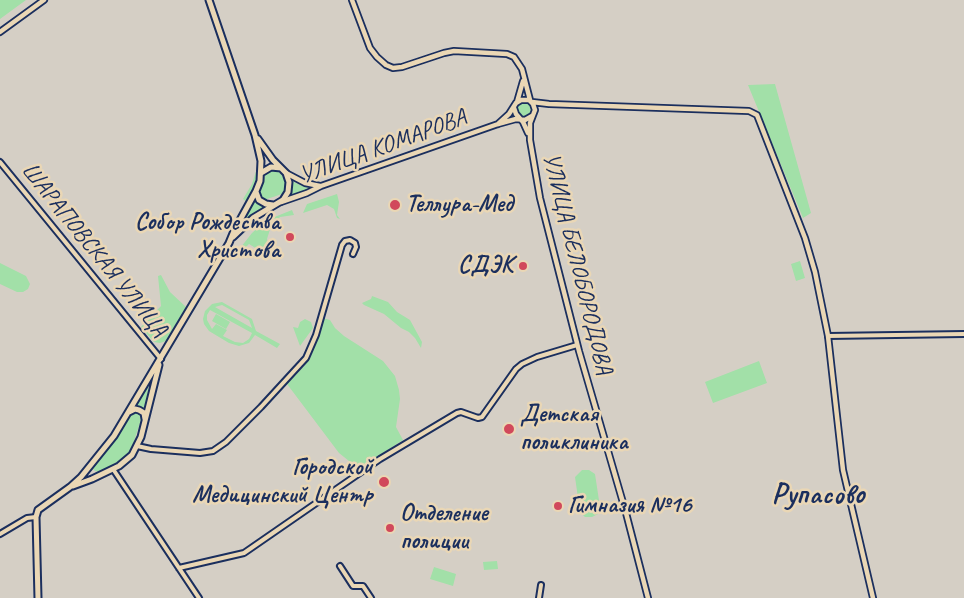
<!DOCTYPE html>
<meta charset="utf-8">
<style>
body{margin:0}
canvas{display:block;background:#d5cfc5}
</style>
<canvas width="964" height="598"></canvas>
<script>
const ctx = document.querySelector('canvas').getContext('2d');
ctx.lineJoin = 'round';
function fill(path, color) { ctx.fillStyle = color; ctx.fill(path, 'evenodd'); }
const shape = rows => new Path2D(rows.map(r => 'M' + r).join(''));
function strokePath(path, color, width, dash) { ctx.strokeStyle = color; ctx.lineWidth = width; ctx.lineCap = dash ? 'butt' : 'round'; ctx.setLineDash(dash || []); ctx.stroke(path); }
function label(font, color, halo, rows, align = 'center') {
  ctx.font = font + ' Caveat,sans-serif'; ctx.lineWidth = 5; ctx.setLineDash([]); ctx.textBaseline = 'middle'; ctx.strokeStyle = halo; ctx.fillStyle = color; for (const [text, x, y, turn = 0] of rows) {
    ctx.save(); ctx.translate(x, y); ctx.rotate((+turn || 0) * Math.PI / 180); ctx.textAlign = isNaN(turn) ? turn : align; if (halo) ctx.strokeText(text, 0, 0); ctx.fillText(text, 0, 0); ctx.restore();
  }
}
fill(shape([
 [0,0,26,0,0,19],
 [775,84,811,213,803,218,748,85],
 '517 109a8 8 0 1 1 16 0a8 8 0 1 1-16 0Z',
 [258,165,256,179,247,202,243,199,252,184],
 [275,169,281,174,285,181,285,191,282,194,264,200,260,194,266,172,267,170],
 [292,181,300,185,311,189,289,197,292,188],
 [337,194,339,202,337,215,340,219,337,218,334,209,327,205,303,213,307,204],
 [255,198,259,203,265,206,240,227],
 [292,210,294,215,280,217,271,226,267,239,269,247,265,254,249,244,245,248,241,247,252,233,262,224,272,218],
 [800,261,805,278,796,281,791,264],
 [0,263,26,276,30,284,28,289,23,292,17,292,0,284],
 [161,275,170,292,186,307,166,341,160,343,154,342,141,327,161,306,158,276],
 [372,296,388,302,397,312,410,320,422,342,421,348,415,338,409,332,401,328,384,314,364,305,362,303,371,299],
 [222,302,252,319,256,331,280,344,277,348,255,335,249,343,239,346,229,343,209,331,204,324,203,319,205,311,212,304],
 [222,305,249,320,252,328,215,307],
 [210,310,252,333,249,339,243,343,235,342,223,336,227,330,216,324,212,329,207,320,207,315],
 [216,314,230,322,226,329,212,321],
 [323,318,330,320,335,328,344,336,383,361,395,376,399,390,400,399,396,427,403,440,355,471,349,461,339,453,287,384,305,365,311,356],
 [305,319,311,322,313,328,300,346,293,327,298,328,300,322],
 [759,361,767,383,713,403,705,382],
 [149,385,144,409,135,406,146,386],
 [136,411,141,414,142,417,133,444,128,454,119,461,99,472,95,471,93,469,94,466,113,442,130,414],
 [582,470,589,470,595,474,600,507,598,514,592,517,585,517,580,512,575,477],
 [497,561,498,569,484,570,483,562],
 [434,567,456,574,453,586,430,579]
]), '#a2e0a8');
const minor = shape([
 [0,162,161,359],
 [828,336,964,334],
 [137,446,151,449,200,453,213,451,226,442,261,407,306,358,316,335,342,245,345,241,350,240,355,243,356,247,353,254],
 [113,469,199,598],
 [0,534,27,518,36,517],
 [340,566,353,586,363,586,371,598],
 [179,568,244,553,380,459,457,413,461,412,478,418,482,417,516,369,522,364,537,357,577,345],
 [539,598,541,585]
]);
const tertiary = shape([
 [352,0,370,48,377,57,386,65,393,68,402,67,444,53,454,51,507,54,514,57,522,69,530,100],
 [0,32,44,0],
 [517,102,523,81],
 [532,102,549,104,749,111,757,115,805,238,815,272,828,336,843,470,873,598],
 [514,108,516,114,523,122,528,133],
 [498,124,509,114,516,103,521,100,529,100,533,104,535,110,530,123,530,140,540,198,579,351,626,513,648,598],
 [286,173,305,183,320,186],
 [281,202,307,193,321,186,498,124,516,119,525,120,532,116]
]);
const secondary = shape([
 [261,173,271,167,281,168],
 [256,192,259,200,266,204,273,205],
 [233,237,253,218,283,200,288,192,289,182,286,173,273,160,258,139],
 [129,412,135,409,139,410,144,413,145,419],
 [73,486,92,479,119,466,132,455,141,437,159,365],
 [38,598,36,517,38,510,70,487,81,477,114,436,229,243,234,231,256,191,260,181,261,161,255,135,209,0]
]);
strokePath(minor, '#1b2f5e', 8);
strokePath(tertiary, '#1b2f5e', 8);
strokePath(secondary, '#1b2f5e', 9);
strokePath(minor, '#ead7b5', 4);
strokePath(tertiary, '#ead7b5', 4.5);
strokePath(secondary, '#ead7b5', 5);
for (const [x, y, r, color] of [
 [395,205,6,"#d1495b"],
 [290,237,5,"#d1495b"],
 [523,266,5,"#d1495b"],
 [509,429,6,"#d1495b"],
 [384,482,6,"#d1495b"],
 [558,506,5,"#d1495b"],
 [390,528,5,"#d1495b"]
]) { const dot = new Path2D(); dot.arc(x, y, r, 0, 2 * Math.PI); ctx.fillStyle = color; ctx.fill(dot); strokePath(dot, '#ead7b5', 2); }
label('24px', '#1b2f5e', '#ead7b5', [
 ["УЛИЦА КОМАРОВА",383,147,-20],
 ["ШАРАПОВСКАЯ УЛИЦА",94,250,51],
 ["УЛИЦА БЕЛОБОРОДОВА",577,264,76]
]);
label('bold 24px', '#1b2f5e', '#ead7b5', [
 ["Теллура-Мед",406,205],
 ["Собор Рождества",280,223,"right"],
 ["Христова",280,251,"right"],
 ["СДЭК",513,266,"right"],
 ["Детская",520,415],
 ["поликлиника",520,443],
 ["Городской",373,468,"right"],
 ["Медицинский Центр",373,496,"right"],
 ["Гимназия №16",568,506],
 ["Отделение",400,514],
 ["полиции",400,542]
], 'left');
label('bold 29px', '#1b2f5e', '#ead7b5', [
 ["Рупасово",818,495]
]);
</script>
